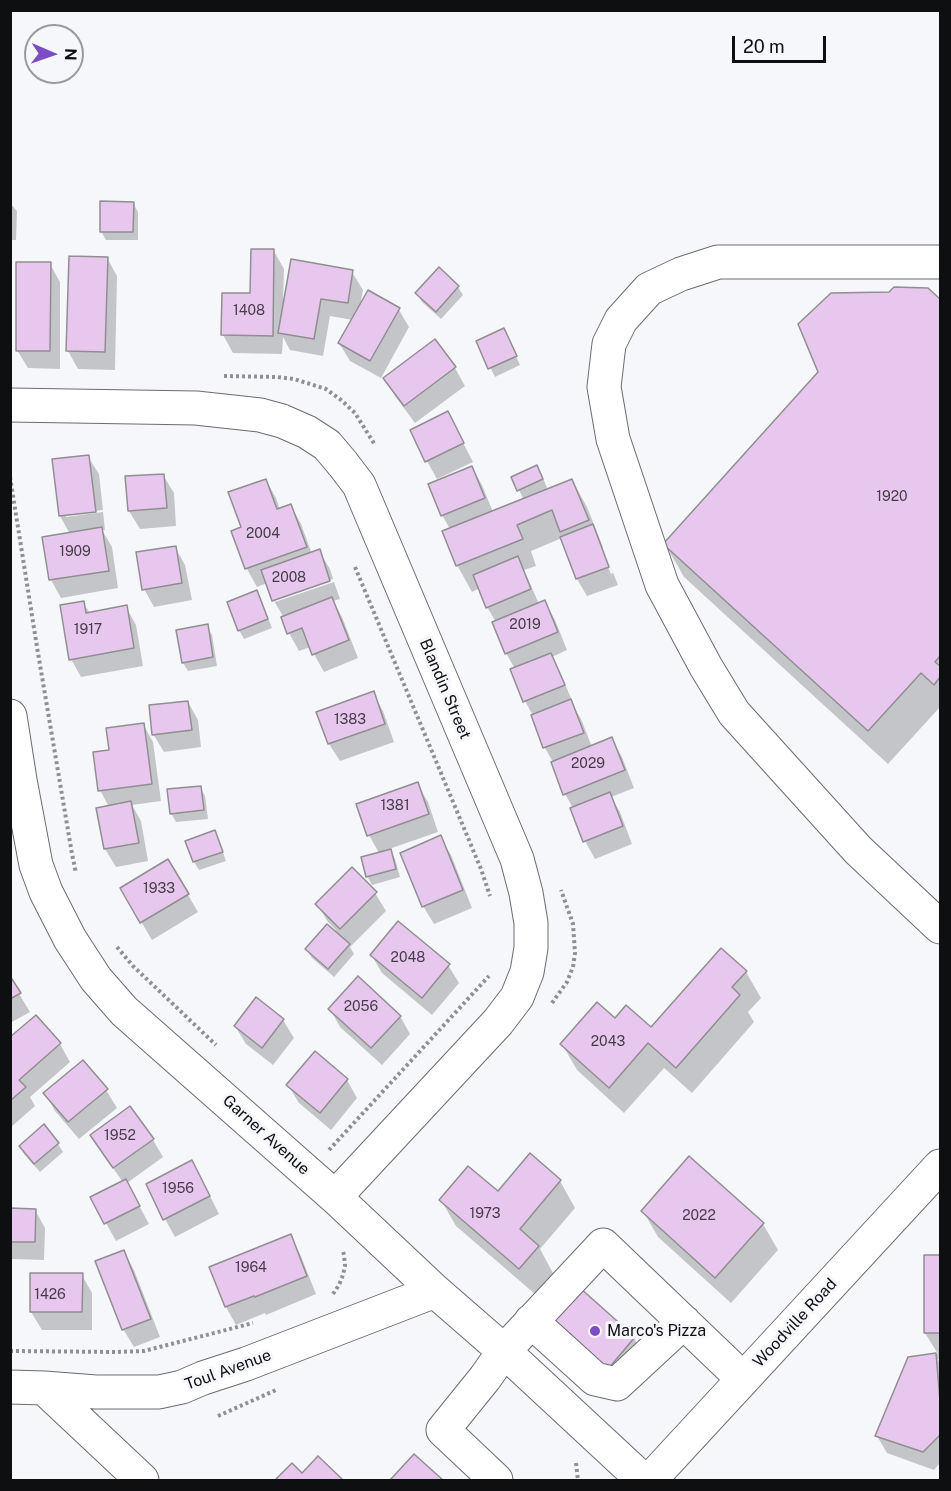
<!DOCTYPE html>
<style>
body{margin:0}
#map{position:relative;width:951px;height:1491px;overflow:hidden;background:#f6f7fa;font-family:"Public Sans",sans-serif}
canvas{display:block}
.frame{position:absolute;inset:0;border:12px solid #0e0f10;pointer-events:none}
.north{position:absolute;left:24px;top:24px;width:60px;height:60px;box-sizing:border-box;background:#f6f7fa;border:2px solid #999a9c;border-radius:50%;rotate:92deg;font-size:16px;font-weight:700;line-height:24px;text-align:center;color:#0e0f10}
.north::after{content:'';display:block;margin:auto;width:21px;height:27px;background:#7d4dc6;clip-path:polygon(50% 0,100% 100%,50% 72%,0 100%)}
.scale{position:absolute;left:732px;top:36px;width:94px;height:27px;box-sizing:border-box;border:3px solid #0e0f10;border-top:0;padding-left:8px;font-size:18px;line-height:21px;white-space:nowrap;color:#0e0f10;-webkit-text-stroke:4px #f6f7fa;paint-order:stroke}
</style>
<div id="map">
<canvas width="951" height="1491"></canvas>
<div class="frame"></div>
<div class="north">N</div>
<div class="scale">20 m</div>
</div>
<script>
const ctx = document.querySelector('canvas').getContext('2d');
ctx.lineJoin = 'round';
function fill(path, color) { ctx.fillStyle = color; ctx.fill(path, 'evenodd'); }
const shape = rows => new Path2D(rows.map(r => 'M' + r).join(''));
function strokePath(path, color, width, dash) { ctx.strokeStyle = color; ctx.lineWidth = width; ctx.lineCap = dash ? 'butt' : 'round'; ctx.setLineDash(dash || []); ctx.stroke(path); }
function label(font, color, halo, rows, align = 'center') {
  ctx.font = font + ' "Public Sans",sans-serif'; ctx.lineWidth = 6; ctx.setLineDash([]); ctx.textBaseline = 'middle'; ctx.strokeStyle = halo; ctx.fillStyle = color; for (const [text, x, y, turn = 0] of rows) {
    ctx.save(); ctx.translate(x, y); ctx.rotate((+turn || 0) * Math.PI / 180); ctx.textAlign = isNaN(turn) ? turn : align; if (halo) ctx.strokeText(text, 0, 0); ctx.fillText(text, 0, 0); ctx.restore();
  }
}
fill(shape([
 [10,203,17,211,16,240,10,240],
 [133,203,138,212,138,240,106,240,101,231],
 [274,251,284,269,283,302,352,272,363,290,360,306,399,310,409,327,381,378,350,361,339,343,353,320,330,316,323,356,290,350,283,337,282,354,233,353,223,335,223,295,252,295],
 [70,258,107,258,117,276,115,370,78,369,68,351],
 [50,264,60,282,60,369,28,368,17,350],
 [458,287,463,295,441,319,422,302,417,293],
 [927,289,940,301,940,707,888,764,684,577,665,544,889,294],
 [508,339,520,365,495,377,478,342],
 [435,341,455,368,465,386,415,423,395,396,385,378],
 [412,430,457,431,473,462,437,479,439,481,472,467,482,485,493,512,524,500,519,490,542,476,548,490,572,480,587,507,618,585,587,596,577,579,562,538,531,551,536,566,524,570,539,604,545,602,555,620,567,650,552,657,560,672,573,703,572,704,581,719,592,747,612,739,622,757,634,788,611,797,620,812,632,844,595,859,585,841,573,808,565,794,553,762,545,748,532,714,525,701,515,669,506,653,496,622,487,607,480,588,472,592,457,565,450,529,442,515,438,481,427,461],
 [600,547,603,547,613,573,611,574],
 [88,457,99,474,103,510,66,514,66,517,103,512,105,530,102,530,112,547,118,588,61,598,51,580,44,538,70,534,60,516],
 [163,475,174,493,176,526,140,529,129,511,127,478],
 [266,480,276,498,280,510,291,506,301,524,312,554,319,551,330,569,333,579,275,599,275,602,334,582,340,599,333,601,342,617,358,658,324,672,310,647,299,651,289,633,284,618,274,601,267,583,257,587,247,569,233,532,243,528],
 [175,547,185,565,192,600,154,607,144,589],
 [256,592,261,600,272,628,244,639,239,630],
 [83,603,90,613,126,607,136,625,143,666,81,677,71,659],
 [207,626,212,635,217,666,188,671,183,663],
 [373,693,383,711,394,742,340,761,329,744,318,713],
 [188,702,198,720,201,747,164,752,153,734],
 [143,724,153,742,161,801,132,805,141,821,148,861,116,867,105,849,98,809,109,807,100,790,111,751],
 [417,784,428,802,438,832,389,849,395,859,400,877,372,885,367,876,379,853,369,835],
 [200,787,205,796,208,819,176,822,171,813],
 [214,832,219,841,226,861,199,870,194,862,187,842],
 [440,837,451,855,472,908,434,924,423,906],
 [168,861,198,912,152,940,122,889],
 [375,893,386,911,350,947,354,954,334,977,312,958,307,949,336,930,328,922,317,904],
 [372,956,448,965,459,983,432,1015,382,973],
 [746,972,761,998,748,1012,754,1022,692,1093,664,1068,624,1113,577,1070,562,1044,615,1020,651,1030],
 [10,979,30,1012,10,1023],
 [256,999,283,1020,294,1038,273,1065,246,1044,235,1026],
 [330,1009,400,1016,410,1034,382,1065,340,1027],
 [10,1039,60,1044,70,1062,30,1097,35,1106,10,1128],
 [347,1080,357,1098,331,1130,299,1103,288,1085],
 [106,1090,117,1108,79,1139,55,1111,45,1093],
 [92,1136,153,1140,163,1157,127,1183,149,1224,116,1241,92,1198,123,1182,102,1153],
 [58,1144,63,1152,40,1172,25,1155,20,1147],
 [202,1180,219,1214,175,1237,165,1219],
 [560,1181,575,1208,540,1249,553,1273,535,1294,456,1226,441,1200,498,1193],
 [10,1210,35,1210,45,1228,44,1260,12,1259,10,1257],
 [643,1211,763,1224,778,1250,731,1303,658,1237],
 [290,1236,300,1254,316,1294,266,1315,265,1313,236,1325,226,1307,211,1268],
 [124,1252,134,1270,160,1337,134,1347,123,1329],
 [926,1256,940,1256,940,1359,938,1359,940,1364,940,1463,934,1470,887,1453,877,1436,909,1358,938,1354,925,1333],
 [82,1275,92,1293,92,1330,42,1330,31,1312],
 [634,1338,644,1356,614,1391,559,1343],
 [414,1456,441,1480,392,1480],
 [318,1458,342,1480,277,1480,292,1465,303,1475]
]), '#0003');
const building = shape([
 [100,201,134,202,133,232,100,232,100,201],
 [251,249,274,249,273,336,221,335,222,293,250,293,251,249],
 [69,256,108,257,105,352,66,351,69,256],
 [291,259,353,270,348,303,321,299,314,339,278,333,291,259],
 [16,262,51,262,50,351,16,351,16,262],
 [439,267,459,286,436,312,415,293,439,267],
 [894,287,928,288,940,299,940,656,935,662,940,666,940,677,934,685,921,673,868,731,663,544,818,372,798,324,831,293,889,292,894,287],
 [368,290,400,308,370,361,338,343,368,290],
 [504,328,517,356,488,369,476,341,504,328],
 [435,339,456,367,404,406,383,378,435,339],
 [448,411,464,443,425,462,410,430,448,411],
 [89,455,96,512,59,516,52,459,89,455],
 [537,465,543,479,517,491,511,477,537,465],
 [472,466,485,498,441,516,428,484,472,466],
 [164,474,167,508,128,511,125,476,164,474],
 [266,479,277,509,291,504,307,547,245,569,231,531,241,527,228,492,266,479],
 [572,479,589,520,560,532,552,510,517,525,523,539,456,566,442,531,572,479],
 [593,524,609,567,576,579,560,537,593,524],
 [102,527,109,571,49,580,42,537,102,527],
 [176,546,182,583,142,590,136,552,176,546],
 [320,549,330,581,272,601,261,570,320,549],
 [518,556,531,589,486,608,473,575,518,556],
 [257,590,268,619,238,631,227,602,257,590],
 [332,597,349,640,312,655,302,628,287,634,281,617,332,597],
 [545,600,558,632,505,654,492,622,545,600],
 [84,601,86,613,127,605,134,648,69,660,60,605,84,601],
 [208,624,213,657,182,663,176,630,208,624],
 [551,653,565,685,523,702,510,669,551,653],
 [374,691,385,724,328,744,316,712,374,691],
 [571,699,584,733,543,748,531,715,571,699],
 [188,701,192,730,152,735,149,705,188,701],
 [144,723,152,784,98,791,93,752,109,750,106,728,144,723],
 [612,737,625,770,563,795,551,762,612,737],
 [418,782,429,814,367,836,356,804,418,782],
 [201,786,204,810,170,814,167,789,201,786],
 [610,792,623,826,583,842,570,808,610,792],
 [131,801,139,843,104,849,96,808,131,801],
 [215,830,223,852,193,862,185,841,215,830],
 [441,835,463,890,422,907,400,853,441,835],
 [391,849,396,869,366,877,361,857,391,849],
 [168,859,189,894,140,923,120,888,168,859],
 [352,867,377,892,340,929,315,904,352,867],
 [398,921,450,964,422,998,370,955,398,921],
 [327,924,350,944,328,969,305,949,327,924],
 [721,948,747,971,732,987,740,995,676,1068,648,1043,609,1088,560,1044,597,1002,615,1018,626,1005,651,1027,721,948],
 [10,976,21,993,10,999,10,976],
 [358,976,401,1016,371,1048,328,1009,358,976],
 [256,997,284,1019,262,1048,234,1026,256,997],
 [36,1015,61,1043,19,1080,26,1087,10,1101,10,1037,36,1015],
 [315,1051,348,1079,320,1113,286,1085,315,1051],
 [83,1060,108,1089,68,1122,43,1093,83,1060],
 [130,1106,154,1139,113,1168,90,1135,130,1106],
 [44,1124,59,1143,34,1164,19,1146,44,1124],
 [530,1153,561,1180,520,1229,539,1246,519,1269,439,1200,468,1166,498,1191,530,1153],
 [689,1156,764,1223,715,1278,641,1211,689,1156],
 [192,1160,210,1196,163,1220,146,1184,192,1160],
 [126,1179,140,1206,104,1224,90,1197,126,1179],
 [10,1208,36,1209,35,1242,10,1242,10,1208],
 [291,1234,307,1276,255,1297,254,1296,225,1307,209,1267,291,1234],
 [124,1250,151,1319,122,1330,95,1261,124,1250],
 [924,1255,940,1255,940,1333,924,1333,924,1255],
 [30,1273,83,1273,82,1312,30,1312,30,1273],
 [579,1287,635,1337,603,1375,546,1325,579,1287],
 [936,1353,940,1401,940,1435,923,1452,875,1436,908,1357,936,1353],
 [414,1454,443,1480,390,1480,414,1454],
 [318,1456,343,1480,275,1480,292,1463,302,1473,318,1456]
]);
fill(building, '#e8c7ef');
strokePath(building, '#908e91', 1.5);
const minor = shape([
 [940,262,718,262,681,274,649,289,621,320,609,344,604,387,613,439,662,585,706,667,734,713,858,850,940,927],
 [10,405,196,408,260,415,282,421,307,432,327,445,343,464,359,485,517,859,526,893,531,923,531,948,527,972,517,997,498,1022,335,1197],
 [10,716,20,780,36,865,46,892,70,939,96,979,124,1011,335,1197,435,1291,504,1351,643,1480],
 [531,1321,595,1379,617,1384,684,1322],
 [10,1387,44,1388,96,1392,159,1392,182,1387,203,1378,246,1364,435,1291],
 [44,1388,142,1480],
 [496,1480,443,1430,485,1378,504,1351,603,1245,743,1379]
]);
const major = shape([
 [650,1480,940,1166]
]);
strokePath(minor, '#6b6c6f', 35);
strokePath(major, '#6b6c6f', 35);
strokePath(shape([
 [224,376,277,377,294,379,326,389,341,400,355,413,375,445],
 [10,477,37,647,72,854,76,873],
 [355,567,481,869,490,896],
 [117,947,133,966,216,1045],
 [552,1003,567,982,573,967,575,953,573,924,561,890],
 [329,1150,489,976],
 [333,1294,339,1285,343,1275,345,1266,344,1255,343,1251],
 [10,1351,116,1352,144,1351,253,1323],
 [218,1416,276,1390],
 [576,1463,578,1480]
]), '#8f9092', 4, [3, 3]);
strokePath(minor, '#fff', 33);
strokePath(major, '#fff', 33);
for (const [x, y, r, color] of [
 [595,1331,6,"#7d4dc6"]
]) { const dot = new Path2D(); dot.arc(x, y, r, 0, 2 * Math.PI); ctx.fillStyle = color; ctx.fill(dot); strokePath(dot, '#f6f7fa', 2); }
label('14px', '#443d48', null, [
 ["1408",249,311],
 ["1920",892,497],
 ["2004",263,534],
 ["1909",75,552],
 ["2008",289,578],
 ["2019",525,625],
 ["1917",88,630],
 ["1383",350,720],
 ["2029",588,764],
 ["1381",395,806],
 ["1933",159,889],
 ["2048",408,958],
 ["2056",361,1007],
 ["2043",608,1042],
 ["1952",120,1136],
 ["1956",178,1189],
 ["1973",485,1214],
 ["2022",699,1216],
 ["1964",251,1268],
 ["1426",50,1295]
]);
label('16px', '#0e0f10', '#f6f7fa', [
 ["Blandin Street",445,689,67],
 ["Garner Avenue",266,1135,42],
 ["Woodville Road",795,1323,-47],
 ["Toul Avenue",228,1370,-20]
]);
label('16px', '#0e0f10', '#f6f7fa', [
 ["Marco's Pizza",607,1331]
], 'left');
</script>
